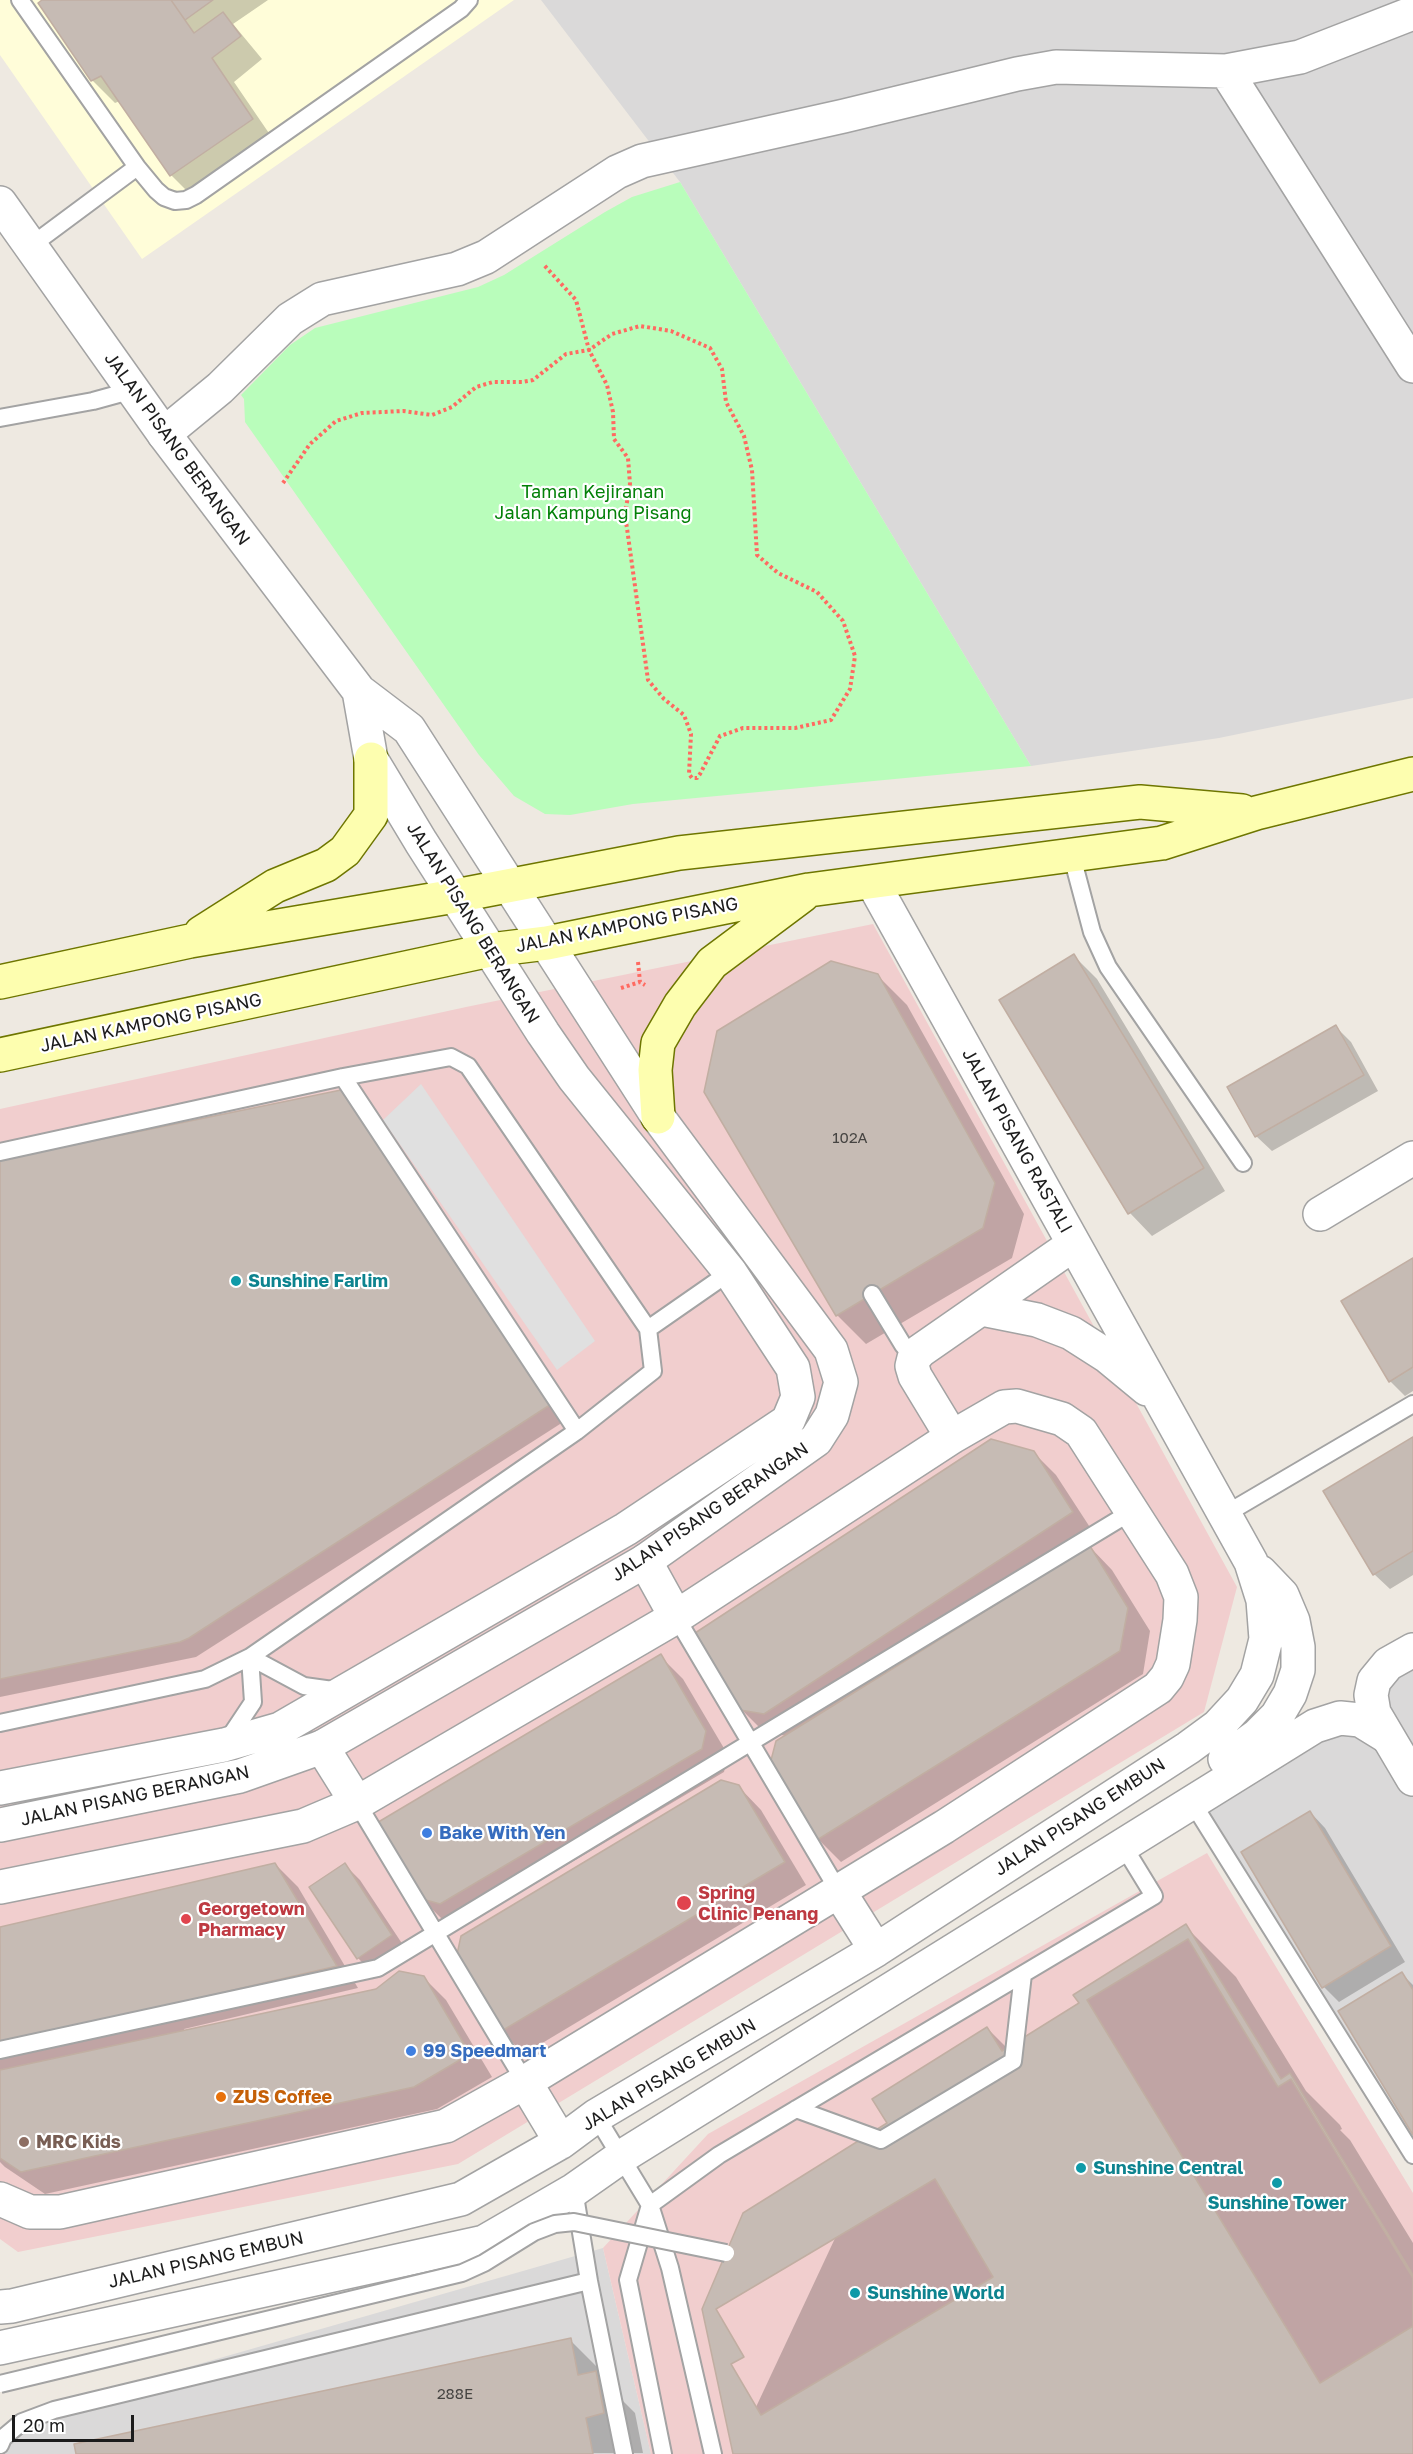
<!DOCTYPE html>
<style>
body{margin:0}
#map{position:relative;width:1413px;height:2454px;overflow:hidden;background:#eee9e1;font-family:"Golos Text",sans-serif}
canvas{display:block}
.scale{position:absolute;left:12px;top:2415px;width:122px;height:27px;box-sizing:border-box;border:3px solid #1c1c1c;border-top:0;padding-left:8px;font-size:18px;line-height:21px;white-space:nowrap;color:#1c1c1c;-webkit-text-stroke:4px #fff;paint-order:stroke}
</style>
<div id="map">
<canvas width="1413" height="2454"></canvas>
<div class="scale">20 m</div>
</div>
<script>
const ctx = document.querySelector('canvas').getContext('2d');
ctx.lineJoin = 'round';
function fill(path, color) { ctx.fillStyle = color; ctx.fill(path, 'evenodd'); }
const shape = rows => new Path2D(rows.map(r => 'M' + r).join(''));
function strokePath(path, color, width, dash) { ctx.strokeStyle = color; ctx.lineWidth = width; ctx.lineCap = dash ? 'butt' : 'round'; ctx.setLineDash(dash || []); ctx.stroke(path); }
function label(font, color, halo, rows, align = 'center') {
  ctx.font = font + ' "Golos Text",sans-serif'; ctx.lineWidth = 4.5; ctx.setLineDash([]); ctx.textBaseline = 'middle'; ctx.strokeStyle = halo; ctx.fillStyle = color; for (const [text, x, y, turn = 0] of rows) {
    ctx.save(); ctx.translate(x, y); ctx.rotate((+turn || 0) * Math.PI / 180); ctx.textAlign = isNaN(turn) ? turn : align; if (halo) ctx.strokeText(text, 0, 0); ctx.fillText(text, 0, 0); ctx.restore();
  }
}
fill(shape([
 [541,0,1413,0,1413,698,1219,738,1031,766,680,182],
 [1413,1650,1413,2155,1192,1802,1371,1695],
 [603,2248,651,2454,0,2454,0,2432,18,2416]
]), '#dad9d9');
fill(shape([
 [873,924,1237,1587,1204,1712,458,2164,18,2252,0,2239,0,1109,466,1007],
 [1207,1853,1413,2193,1413,2454,651,2454,603,2248,708,2134]
]), '#f1cece');
fill(shape([
 [0,0,514,0,142,259,0,55]
]), '#fffdd9');
fill(shape([
 [680,182,1031,766,633,804,570,815,545,814,514,796,479,755,245,422,244,399,241,395,290,345,315,328,478,287,504,275,605,212,632,197]
]), '#b9fdbb');
fill(shape([
 [421,1084,595,1341,557,1370,383,1120]
]), '#e0e0e0');
fill(shape([
 [45,0,268,0,233,24,262,59,234,82,275,142,194,198,171,175,120,101,115,103,92,80,40,3],
 [1074,956,1097,979,1225,1191,1152,1236,1130,1213,1001,1000],
 [877,975,907,1005,1024,1214,1012,1258,866,1344,837,1315],
 [1336,1027,1351,1042,1378,1091,1272,1151,1256,1136],
 [340,1092,356,1108,571,1417,196,1657,0,1697,0,1161],
 [350,1106,353,1106,562,1407],
 [1413,1260,1413,1391,1405,1396,1390,1381],
 [1413,1439,1413,1575,1390,1589,1374,1574],
 [1033,1452,1056,1475,1095,1535,887,1670,889,1673,1090,1547,1112,1570,1150,1631,1143,1674,841,1862,818,1839,787,1736,764,1732,741,1709],
 [660,1656,683,1679,728,1755,724,1772,464,1926,443,1920,420,1897],
 [738,1786,761,1810,806,1885,524,2054,501,2031],
 [1310,1812,1325,1828,1405,1962,1339,2002,1324,1987,1243,1853],
 [275,1864,298,1887,358,1988,184,2029,185,2032,376,1990,423,1977,446,2000,492,2077,437,2109,45,2194,5,2167,0,2162,0,1928],
 [345,1865,360,1880,407,1951,373,1974,358,1958],
 [1185,1926,1236,1977,1306,2091,1340,2125,1342,2129,1340,2130,1350,2140,1413,2243,1413,2454,734,2454,889,2123,987,2028,1008,2049,1081,2003],
 [1402,1974,1413,1985,1413,2132],
 [570,2340,610,2380,612,2390,635,2413,643,2453,78,2454]
]), '#0003');
const building = shape([
 [42,0,171,0,194,33,223,12,241,36,212,58,253,119,170,176,101,76,91,81,38,3,42,0],
 [171,0,213,0,185,20,171,0],
 [1074,954,1204,1168,1128,1214,999,1000,1074,954],
 [831,961,878,974,995,1183,983,1228,836,1316,704,1092,717,1031,831,961],
 [1336,1025,1364,1075,1255,1137,1227,1087,1336,1025],
 [341,1090,556,1401,189,1638,180,1642,0,1679,0,1160,341,1090],
 [1413,1258,1413,1367,1389,1382,1341,1301,1413,1258],
 [1413,1437,1413,1551,1373,1575,1323,1491,1413,1437],
 [991,1439,1034,1451,1073,1512,764,1714,740,1710,692,1635,991,1439],
 [1090,1546,1128,1608,1120,1651,817,1840,770,1764,776,1741,1090,1546],
 [661,1654,706,1731,702,1749,440,1904,419,1898,375,1824,661,1654],
 [721,1780,739,1785,785,1862,500,2032,456,1959,461,1936,721,1780],
 [1310,1811,1391,1946,1322,1988,1241,1852,1310,1811],
 [275,1863,337,1966,0,2044,0,1927,275,1863],
 [345,1863,392,1935,357,1959,309,1887,345,1863],
 [1186,1924,1281,2079,1290,2073,1413,2275,1413,2454,733,2454,702,2309,743,2213,887,2123,872,2099,987,2027,1002,2051,1079,2003,1073,1995,1186,1924],
 [1188,1939,1278,2087,1291,2079,1413,2278,1413,2326,1320,2383,1087,2000,1188,1939],
 [399,1971,424,1976,470,2054,414,2087,21,2172,0,2158,0,2070,376,1989,399,1971],
 [1402,1972,1413,1990,1413,2135,1338,2011,1402,1972],
 [935,2179,993,2277,761,2415,731,2364,744,2357,716,2309,935,2179],
 [571,2338,578,2375,596,2371,604,2413,586,2418,593,2454,76,2454,74,2444,571,2338]
]);
fill(building, '#c6bbb4');
strokePath(building, '#c1aea2', 1.5);
const service = shape([
 [20,0,137,167,156,190,164,197,175,201,186,200,196,195,461,9,469,0],
 [32,245,137,167],
 [0,418,93,401,133,390],
 [1071,853,1092,932,1108,967,1243,1163],
 [343,1077,577,1431],
 [0,1152,343,1077,451,1057,468,1066,648,1329,653,1371,577,1431,250,1657,205,1679,0,1723],
 [872,1294,903,1345,914,1358],
 [648,1329,730,1272],
 [1224,1515,1413,1404],
 [676,1617,838,1890],
 [250,1657,304,1686,340,1691],
 [227,1741,253,1702,250,1657],
 [1192,1802,1413,2155],
 [357,1803,525,2082],
 [0,2050,378,1968,1131,1512],
 [796,2109,881,2140,1013,2061,1023,1974],
 [596,2116,650,2205,670,2268,713,2454],
 [574,2190,589,2281,624,2454],
 [0,2445,3,2438,22,2422,54,2410,589,2281],
 [663,2454,628,2280,650,2205,719,2155,1154,1896,1124,1847]
]);
const minor = shape([
 [1226,71,1413,366],
 [164,434,220,388,290,319,322,299,457,269,486,257,617,172,642,161,844,116,1017,74,1056,67,1226,71,1300,57,1413,13],
 [1320,1214,1413,1158],
 [982,1309,1037,1320,1071,1333,1107,1356,1147,1389],
 [952,1437,915,1376,912,1366,914,1358,920,1351,1074,1244],
 [645,1561,676,1617],
 [322,1747,357,1803],
 [1225,1759,1258,1735,1277,1716,1290,1694,1298,1670,1298,1647,1293,1621,1282,1595,1260,1572],
 [0,1887,303,1826,357,1803,676,1617,952,1437,1004,1407,1017,1406,1062,1419,1081,1432,1172,1574,1181,1597,1180,1620,1173,1664,1167,1677,1158,1688,944,1827,525,2082,446,2126,60,2212,30,2212,0,2199],
 [838,1890,876,1950],
 [525,2082,561,2142],
 [0,2307,12,2306,461,2199,561,2142,596,2116,876,1950,1188,1748,1218,1726,1242,1700,1257,1675,1266,1639,1263,1600,1251,1562,873,883],
 [0,2348,484,2242,574,2190,621,2157,1315,1726,1340,1718,1360,1720,1386,1736]
]);
const tertiary = shape([
 [0,203,164,434,359,691,409,729,658,1117,831,1350,841,1382,832,1415,816,1440,645,1561,322,1747,240,1776,0,1825],
 [1413,1650,1388,1664,1374,1681,1371,1695,1374,1713,1413,1779],
 [0,1788,224,1745,280,1729,626,1529,788,1421,798,1397,793,1368,730,1272,574,1078,543,1033,421,842,371,759,359,691]
]);
const secondary = shape([
 [201,933,275,886,326,865,345,851,371,815,371,759],
 [0,982,190,941,455,896,679,853,1140,802,1242,811],
 [0,1055,490,950,547,943,809,890,1162,843,1256,813,1413,774],
 [658,1117,655,1070,658,1043,680,1005,712,963,803,895]
]);
strokePath(service, '#a3a3a3', 20);
strokePath(minor, '#a3a3a3', 36);
strokePath(tertiary, '#a3a3a3', 36);
strokePath(secondary, '#6e7600', 36);
strokePath(shape([
 [283,483,310,444,336,421,362,413,403,411,432,415,452,407,476,387,493,382,522,382,533,380,566,354,589,350,612,334,640,326,671,331,710,348,722,369,726,402,744,436,752,470,757,555,778,573,817,592,843,621,855,656,850,689,831,720,795,728,743,728,720,736,700,774,697,778,692,778,689,774,691,734,684,715,664,699,648,680,625,514,630,484,628,458,614,439,613,412,607,385,589,350,576,300,544,265],
 [638,962,640,982,645,985],
 [621,988,640,982]
]), '#ff6a61', 4, [3, 3]);
strokePath(service, '#fff', 16);
strokePath(minor, '#fff', 33);
strokePath(tertiary, '#fff', 33);
strokePath(secondary, '#fdfeaf', 33);
const serviceBridge = shape([
 [0,2384,462,2273,484,2263,534,2232,555,2224,574,2222,726,2253]
]);
strokePath(serviceBridge, '#a3a3a3', 20, []);
strokePath(serviceBridge, '#fff', 16);
for (const [x, y, r, color] of [
 [236,1281,6,"#0f9aa8"],
 [427,1833,6,"#3f7fe0"],
 [684,1903,8,"#e0444e"],
 [186,1919,6,"#e0444e"],
 [411,2051,6,"#3f7fe0"],
 [221,2097,6,"#e8710a"],
 [24,2142,6,"#8d6e63"],
 [1081,2168,6,"#0f9aa8"],
 [1277,2183,6,"#0f9aa8"],
 [855,2293,6,"#0f9aa8"]
]) { const dot = new Path2D(); dot.arc(x, y, r, 0, 2 * Math.PI); ctx.fillStyle = color; ctx.fill(dot); strokePath(dot, '#fff', 2); }
label('15px', '#464442', null, [
 ["102A",850,1138],
 ["288E",455,2394]
]);
label('18px', '#1c1c1c', '#fff', [
 ["JALAN PISANG BERANGAN",177,449,54],
 ["JALAN PISANG BERANGAN",473,923,58],
 ["JALAN KAMPONG PISANG",627,925,-11],
 ["JALAN KAMPONG PISANG",151,1023,-12],
 ["JALAN PISANG RASTALI",1017,1141,61],
 ["JALAN PISANG BERANGAN",710,1512,-34],
 ["JALAN PISANG BERANGAN",135,1796,-12],
 ["JALAN PISANG EMBUN",1080,1817,-33],
 ["JALAN PISANG EMBUN",669,2075,-31],
 ["JALAN PISANG EMBUN",206,2260,-13]
]);
label('18px', '#038108', '#fff', [
 ["Taman Kejiranan",593,492],
 ["Jalan Kampung Pisang",593,513]
]);
label('bold 18px', '#0d838f', '#fff', [
 ["Sunshine Farlim",248,1281],
 ["Sunshine Central",1093,2168],
 ["Sunshine Tower",1277,2203,"center"],
 ["Sunshine World",867,2293]
], 'left');
label('bold 18px', '#366cbe', '#fff', [
 ["Bake With Yen",439,1833],
 ["99 Speedmart",423,2051]
], 'left');
label('bold 18px', '#be3a42', '#fff', [
 ["Spring",698,1893],
 ["Clinic Penang",698,1914],
 ["Georgetown",198,1909],
 ["Pharmacy",198,1930]
], 'left');
label('bold 18px', '#c56008', '#fff', [
 ["ZUS Coffee",233,2097]
], 'left');
label('bold 18px', '#785e54', '#fff', [
 ["MRC Kids",36,2142]
], 'left');
</script>
